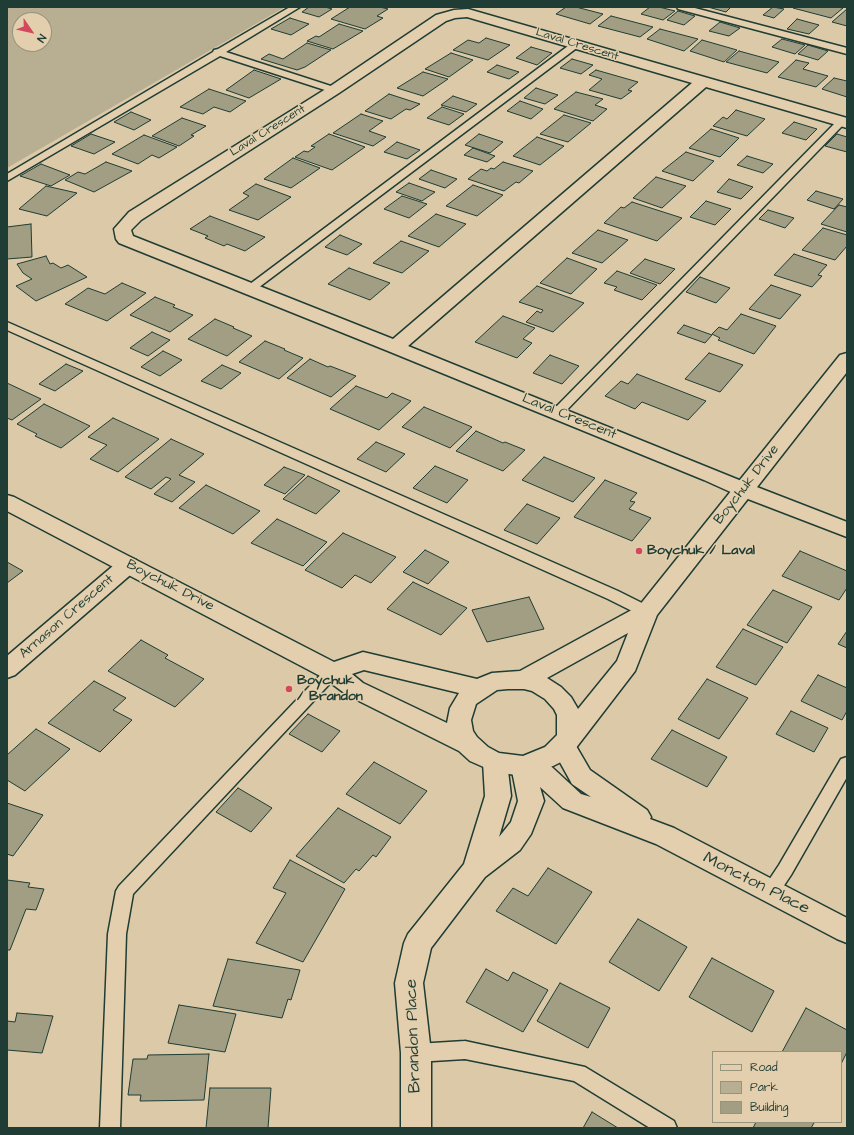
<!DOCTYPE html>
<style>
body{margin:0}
#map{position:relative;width:854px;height:1135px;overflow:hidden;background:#dbc9a8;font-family:"Architects Daughter",sans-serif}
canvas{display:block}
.frame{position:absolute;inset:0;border:8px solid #1f3d34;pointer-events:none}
.legend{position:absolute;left:712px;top:1051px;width:130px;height:72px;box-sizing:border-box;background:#e3cfad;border:1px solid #95957d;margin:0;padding:5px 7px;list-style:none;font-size:12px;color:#1f3d34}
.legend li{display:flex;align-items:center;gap:8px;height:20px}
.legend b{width:20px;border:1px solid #95957d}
.north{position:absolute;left:12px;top:12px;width:40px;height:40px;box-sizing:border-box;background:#e3cfad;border:1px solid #95957d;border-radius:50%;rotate:124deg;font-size:11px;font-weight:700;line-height:16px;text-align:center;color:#1f3d34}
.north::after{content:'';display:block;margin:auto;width:14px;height:18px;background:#d1495b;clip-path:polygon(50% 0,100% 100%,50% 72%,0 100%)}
</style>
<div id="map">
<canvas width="854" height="1135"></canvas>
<div class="frame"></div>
<ul class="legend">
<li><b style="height:5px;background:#e3cfad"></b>Road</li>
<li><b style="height:11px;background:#b8af93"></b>Park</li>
<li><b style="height:11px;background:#a19e84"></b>Building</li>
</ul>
<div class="north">N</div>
</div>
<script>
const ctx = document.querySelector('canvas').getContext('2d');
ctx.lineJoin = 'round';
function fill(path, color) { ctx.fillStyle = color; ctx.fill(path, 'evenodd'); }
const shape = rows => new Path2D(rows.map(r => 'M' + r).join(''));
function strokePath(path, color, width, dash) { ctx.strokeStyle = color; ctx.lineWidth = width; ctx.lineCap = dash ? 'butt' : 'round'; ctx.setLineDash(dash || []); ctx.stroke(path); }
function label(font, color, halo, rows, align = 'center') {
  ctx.font = font + ' "Architects Daughter",sans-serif'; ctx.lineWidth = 3; ctx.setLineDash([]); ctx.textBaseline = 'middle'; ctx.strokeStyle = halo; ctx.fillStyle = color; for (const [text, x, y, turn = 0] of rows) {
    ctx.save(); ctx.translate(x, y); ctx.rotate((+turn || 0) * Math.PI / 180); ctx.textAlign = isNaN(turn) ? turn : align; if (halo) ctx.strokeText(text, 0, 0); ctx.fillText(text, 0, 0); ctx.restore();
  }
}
fill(shape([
 [7,7,285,7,7,168],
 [20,20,44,20,44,44,20,44]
]), '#b8af93');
const building = shape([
 [309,7,325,7,332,9,319,17,302,12,309,7],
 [350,7,380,7,388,9,377,16,383,18,365,29,331,19,350,7],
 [566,7,576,7,603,14,590,24,556,14,566,7],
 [650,7,659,7,675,11,663,20,641,14,650,7],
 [708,7,731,7,726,12,708,7],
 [773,7,784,9,774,18,763,15,773,7],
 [795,7,837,7,843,8,831,18,793,8,795,7],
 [847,9,847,26,832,22,847,9],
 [678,11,695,16,684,25,667,20,678,11],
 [611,16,653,27,640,37,598,26,611,16],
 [290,18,309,24,291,35,271,29,290,18],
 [797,19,819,25,809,34,787,29,797,19],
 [720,22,740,28,729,36,709,31,720,22],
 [339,24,363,31,333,49,307,41,316,36,319,37,339,24],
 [660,29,698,39,684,51,647,39,660,29],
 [486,38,510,45,488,60,453,50,468,40,479,43,486,38],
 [782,39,805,45,795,54,772,47,782,39],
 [702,40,737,50,724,62,690,51,702,40],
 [307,43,331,50,305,67,297,70,261,59,269,54,283,59,307,43],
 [808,45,828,51,818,60,798,54,808,45],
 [531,47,552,53,537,65,516,58,531,47],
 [739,51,779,62,767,73,726,62,739,51],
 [451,53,473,60,449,77,425,69,451,53],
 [572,59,593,65,581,74,560,68,572,59],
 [796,60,809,63,803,69,828,76,816,87,778,77,796,60],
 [497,65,519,72,509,79,487,72,497,65],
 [254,70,281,79,249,98,226,90,254,70],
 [596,70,638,82,628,90,632,91,621,99,589,90,602,79,589,75,596,70],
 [423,72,448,79,423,96,397,88,423,72],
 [834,78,847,81,847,97,822,89,834,78],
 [536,88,558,95,545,104,524,98,536,88],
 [209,89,246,101,230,112,214,107,203,114,180,107,209,89],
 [576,92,603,99,595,105,607,109,593,121,554,109,576,92],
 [389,94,420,104,410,110,406,109,391,119,365,111,389,94],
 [453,96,477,104,466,112,441,105,453,96],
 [520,101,543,109,531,119,507,111,520,101],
 [442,107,464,114,449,125,427,118,442,107],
 [736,110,765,119,747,136,713,126,723,117,727,119,736,110],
 [131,112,151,120,134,130,114,122,131,112],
 [361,114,383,121,369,131,386,137,373,146,333,133,361,114],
 [564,115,591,123,568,142,540,134,564,115],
 [182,118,206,126,191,135,194,136,179,146,152,136,182,118],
 [794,122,817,129,806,140,782,133,794,122],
 [711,129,739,138,720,157,689,148,711,129],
 [91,134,115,142,94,154,71,146,91,134],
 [329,134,365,147,332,170,295,157,304,151,308,152,315,147,311,146,329,134],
 [479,134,503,142,490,153,465,145,479,134],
 [837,134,847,137,847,152,825,146,837,134],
 [144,135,177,147,159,158,152,155,138,164,112,154,144,135],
 [537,137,564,146,540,165,513,156,537,137],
 [397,142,420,150,407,159,384,152,397,142],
 [473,148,495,156,487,162,464,155,473,148],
 [686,152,714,161,693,181,662,171,686,152],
 [747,156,773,164,763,173,737,165,747,156],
 [293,158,320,168,291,188,264,179,293,158],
 [106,162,132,171,94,192,65,180,78,172,85,174,106,162],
 [503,162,533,171,519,183,516,182,504,191,468,179,481,169,487,171,491,168,494,169,503,162],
 [41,164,70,175,51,186,20,176,41,164],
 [431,170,457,179,445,188,419,179,431,170],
 [656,177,686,186,662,208,633,198,656,177],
 [729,179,753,187,741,199,717,192,729,179],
 [409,183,435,192,422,201,396,192,409,183],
 [256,184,291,197,258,220,229,210,249,196,243,193,256,184],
 [473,185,503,195,477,216,446,206,473,185],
 [46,186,77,193,47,216,19,209,46,186],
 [816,191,843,199,834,209,807,200,816,191],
 [402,196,427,204,409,218,384,209,402,196],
 [706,201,731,209,715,225,690,217,706,201],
 [632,202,682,218,657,241,604,223,621,207,624,208,632,202],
 [839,205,847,207,847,232,821,224,839,205],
 [768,210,794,218,785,228,759,219,768,210],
 [436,214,466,224,439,247,408,236,436,214],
 [210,216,265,237,245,251,227,244,224,246,205,238,208,236,190,229,210,216],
 [31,224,32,257,7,259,7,227,31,224],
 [823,228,847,235,847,246,835,260,802,250,823,228],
 [598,230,628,240,602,263,572,253,598,230],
 [340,235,362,244,347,255,325,247,340,235],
 [401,241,429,251,402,273,373,263,401,241],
 [794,254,827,265,818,275,822,276,812,287,774,275,794,254],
 [46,256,50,264,53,263,61,268,68,265,87,277,36,301,16,286,32,279,23,273,17,264,46,256],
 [567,258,597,269,571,294,540,283,567,258],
 [645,259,675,269,660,284,630,273,645,259],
 [349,268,390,283,370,300,328,284,349,268],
 [617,271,657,285,642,300,614,290,617,287,604,283,617,271],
 [700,277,730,288,716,303,686,292,700,277],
 [122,283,146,293,107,321,65,304,88,288,105,294,122,283],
 [771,285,801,295,780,319,749,309,771,285],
 [537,286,584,303,553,332,526,322,537,311,541,313,543,310,519,302,537,286],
 [155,297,175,305,173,307,193,315,170,332,130,315,155,297],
 [741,314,776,326,754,354,718,340,720,338,712,334,719,327,727,330,741,314],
 [503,316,535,328,523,339,532,343,517,358,475,342,503,316],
 [215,319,234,327,233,328,252,336,227,356,188,339,215,319],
 [684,325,712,335,705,343,677,333,684,325],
 [152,332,170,340,148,356,130,348,152,332],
 [265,341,285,349,284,350,303,358,279,379,239,362,265,341],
 [163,351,182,360,160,376,141,367,163,351],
 [709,353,743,365,720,392,685,379,709,353],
 [550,355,579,366,562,384,533,373,550,355],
 [310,359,328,367,330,366,356,376,331,397,287,378,310,359],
 [66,364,83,371,55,391,39,384,66,364],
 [222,365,241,373,221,389,201,381,222,365],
 [637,374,706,401,688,420,642,402,635,409,605,396,621,381,628,384,637,374],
 [7,383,41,399,12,420,7,418,7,383],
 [356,386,387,398,392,393,411,401,379,430,330,409,356,386],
 [44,404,90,426,61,448,35,436,37,434,17,424,44,404],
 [424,407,472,427,450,448,402,427,424,407],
 [113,418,159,439,118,472,90,459,107,445,88,437,113,418],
 [476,431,503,443,505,442,525,450,503,471,456,451,476,431],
 [171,439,204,454,179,475,195,482,172,502,154,494,171,479,166,477,151,489,125,477,171,439],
 [376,442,405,454,386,472,357,459,376,442],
 [544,457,595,478,573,502,522,480,544,457],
 [435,466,468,480,447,503,413,488,435,466],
 [284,467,305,475,285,494,264,485,284,467],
 [308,476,340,491,316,514,283,499,308,476],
 [605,480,637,493,630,501,635,502,629,509,651,518,632,541,574,517,605,480],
 [206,485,260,511,233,534,179,508,206,485],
 [527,504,560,518,537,544,504,530,527,504],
 [277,519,327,542,303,566,251,543,277,519],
 [343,533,396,557,371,583,355,575,342,588,305,570,343,533],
 [425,550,449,562,428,584,403,572,425,550],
 [800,551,847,571,847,588,839,600,782,576,800,551],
 [7,562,23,571,7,583,7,562],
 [413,582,467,608,441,635,387,609,413,582],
 [773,590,812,607,787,643,747,625,773,590],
 [529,597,544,629,487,642,472,610,529,597],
 [743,629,783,647,756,685,716,667,743,629],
 [847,631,847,648,838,644,847,631],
 [141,640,168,655,165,658,204,679,175,707,108,671,141,640],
 [818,675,847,688,847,711,842,720,801,701,818,675],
 [707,679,748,698,719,739,678,719,707,679],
 [94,681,126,698,113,710,132,720,100,752,48,723,94,681],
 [791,711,828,728,814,752,776,734,791,711],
 [308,714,340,731,322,752,289,734,308,714],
 [36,729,70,749,25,791,7,780,7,755,36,729],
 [672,730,727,757,707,787,651,759,672,730],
 [374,762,427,791,400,824,346,794,374,762],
 [238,788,272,808,251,832,216,812,238,788],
 [7,803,43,815,13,856,7,854,7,803],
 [338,808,391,837,376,857,373,855,359,871,356,869,344,883,296,856,338,808],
 [290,860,345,889,303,962,256,943,286,893,273,888,290,860],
 [548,868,592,892,556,944,496,911,513,888,528,896,548,868],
 [7,880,30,883,28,887,44,889,36,910,26,909,10,950,7,950,7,880],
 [638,919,687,947,659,991,609,962,638,919],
 [712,958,774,991,752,1032,689,997,712,958],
 [228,959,300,970,291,1000,288,999,282,1018,213,1006,228,959],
 [486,969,508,981,513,972,548,990,523,1032,466,1002,486,969],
 [560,983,610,1008,588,1048,537,1021,560,983],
 [179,1005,236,1014,225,1052,168,1043,179,1005],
 [806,1008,847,1030,847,1052,841,1064,841,1052,782,1052,806,1008],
 [17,1013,53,1016,42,1053,7,1050,7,1021,15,1022,17,1013],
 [209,1054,204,1100,140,1101,141,1095,128,1095,133,1059,147,1059,148,1055,209,1054],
 [210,1088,271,1088,268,1128,206,1128,210,1088],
 [592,1112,618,1128,583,1128,592,1112],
 [756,1122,813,1122,814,1123,811,1128,753,1128,756,1122]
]);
fill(building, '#a19e84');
strokePath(building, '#1f3d34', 1);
const service = shape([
 [290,7,300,7,226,52,337,88,339,90,337,92,331,92,220,56,7,181,7,174,213,52,214,50,218,49,290,7],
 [677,7,691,7,847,48,847,54,678,9,677,7],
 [575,42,579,45,578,47,254,291,246,291,244,289,246,287,572,43,575,42],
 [841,119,846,122,844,124,561,416,553,416,551,413,553,410,838,120,841,119],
 [7,322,618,591,652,608,654,612,652,616,647,617,642,616,608,599,7,330,7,322],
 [332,666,337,668,340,672,337,676,133,894,126,934,120,1128,100,1128,108,934,116,891,119,886,327,668,332,666],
 [847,757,847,777,791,875,777,896,771,898,765,896,762,891,765,886,779,865,841,759,847,757],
 [465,1041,585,1067,674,1121,677,1128,650,1128,574,1081,465,1059,416,1062,409,1059,407,1053,409,1047,416,1044,465,1041]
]);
const minor = shape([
 [468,9,847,118,847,128,706,87,408,346,749,484,847,522,847,537,735,494,704,480,388,351,119,243,116,239,114,229,129,212,329,87,436,15,454,10,468,9],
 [467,17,692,83,393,339,133,236,131,230,141,220,339,93,446,21,455,18,467,17],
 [128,557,136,560,139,565,136,570,15,675,7,678,7,656,120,560,128,557],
 [563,736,572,739,590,770,647,810,651,817,650,819,674,828,847,918,847,943,837,939,656,844,563,808,540,787,544,801,531,834,520,850,485,877,431,948,423,983,431,1053,431,1127,401,1128,401,1053,395,983,404,943,408,934,464,864,485,796,483,762,486,755,495,752,504,755,507,762,511,796,499,837,511,822,518,801,511,766,514,759,532,754,541,757,581,794,591,797,572,784,551,746,554,739,563,736]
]);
const tertiary = shape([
 [847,353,847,372,657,615,635,671,572,753,563,761,553,766,523,776,495,772,470,761,459,751,347,695,324,678,7,511,7,495,14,497,334,662,363,652,477,679,492,673,520,671,639,606,840,355,847,353],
 [628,633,617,661,578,709,571,697,561,687,547,678,628,633],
 [364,670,459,693,450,708,447,723,363,683,352,674,364,670],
 [508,689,524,689,532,691,545,699,554,709,557,715,557,735,545,747,523,756,499,753,488,747,477,737,473,731,471,720,476,704,497,690,508,689]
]);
strokePath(service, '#1f3d34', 3);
strokePath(minor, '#1f3d34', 3);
strokePath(tertiary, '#1f3d34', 3);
fill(service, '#e3cfad');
fill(minor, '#e3cfad');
fill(tertiary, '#e3cfad');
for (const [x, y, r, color] of [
 [639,551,4,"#d1495b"],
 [289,689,4,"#d1495b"]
]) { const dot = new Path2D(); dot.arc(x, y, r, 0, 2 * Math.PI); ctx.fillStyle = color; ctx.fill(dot); strokePath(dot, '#e3cfad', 1.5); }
label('12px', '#1f3d34', '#e3cfad', [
 ["Laval Crescent",577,45,17],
 ["Laval Crescent",268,131,-32]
]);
label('14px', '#1f3d34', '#e3cfad', [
 ["Laval Crescent",569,417,22],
 ["Boychuk Drive",747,485,-52],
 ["Boychuk Drive",170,586,27],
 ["Arnason Crescent",67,617,-41]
]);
label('bold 14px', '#1f3d34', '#e3cfad', [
 ["Boychuk / Laval",647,551],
 ["Boychuk",297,681],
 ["/ Brandon",297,697]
], 'left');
label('17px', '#1f3d34', '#e3cfad', [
 ["Moncton Place",756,884,27],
 ["Brandon Place",414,1036,-92]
]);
</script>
